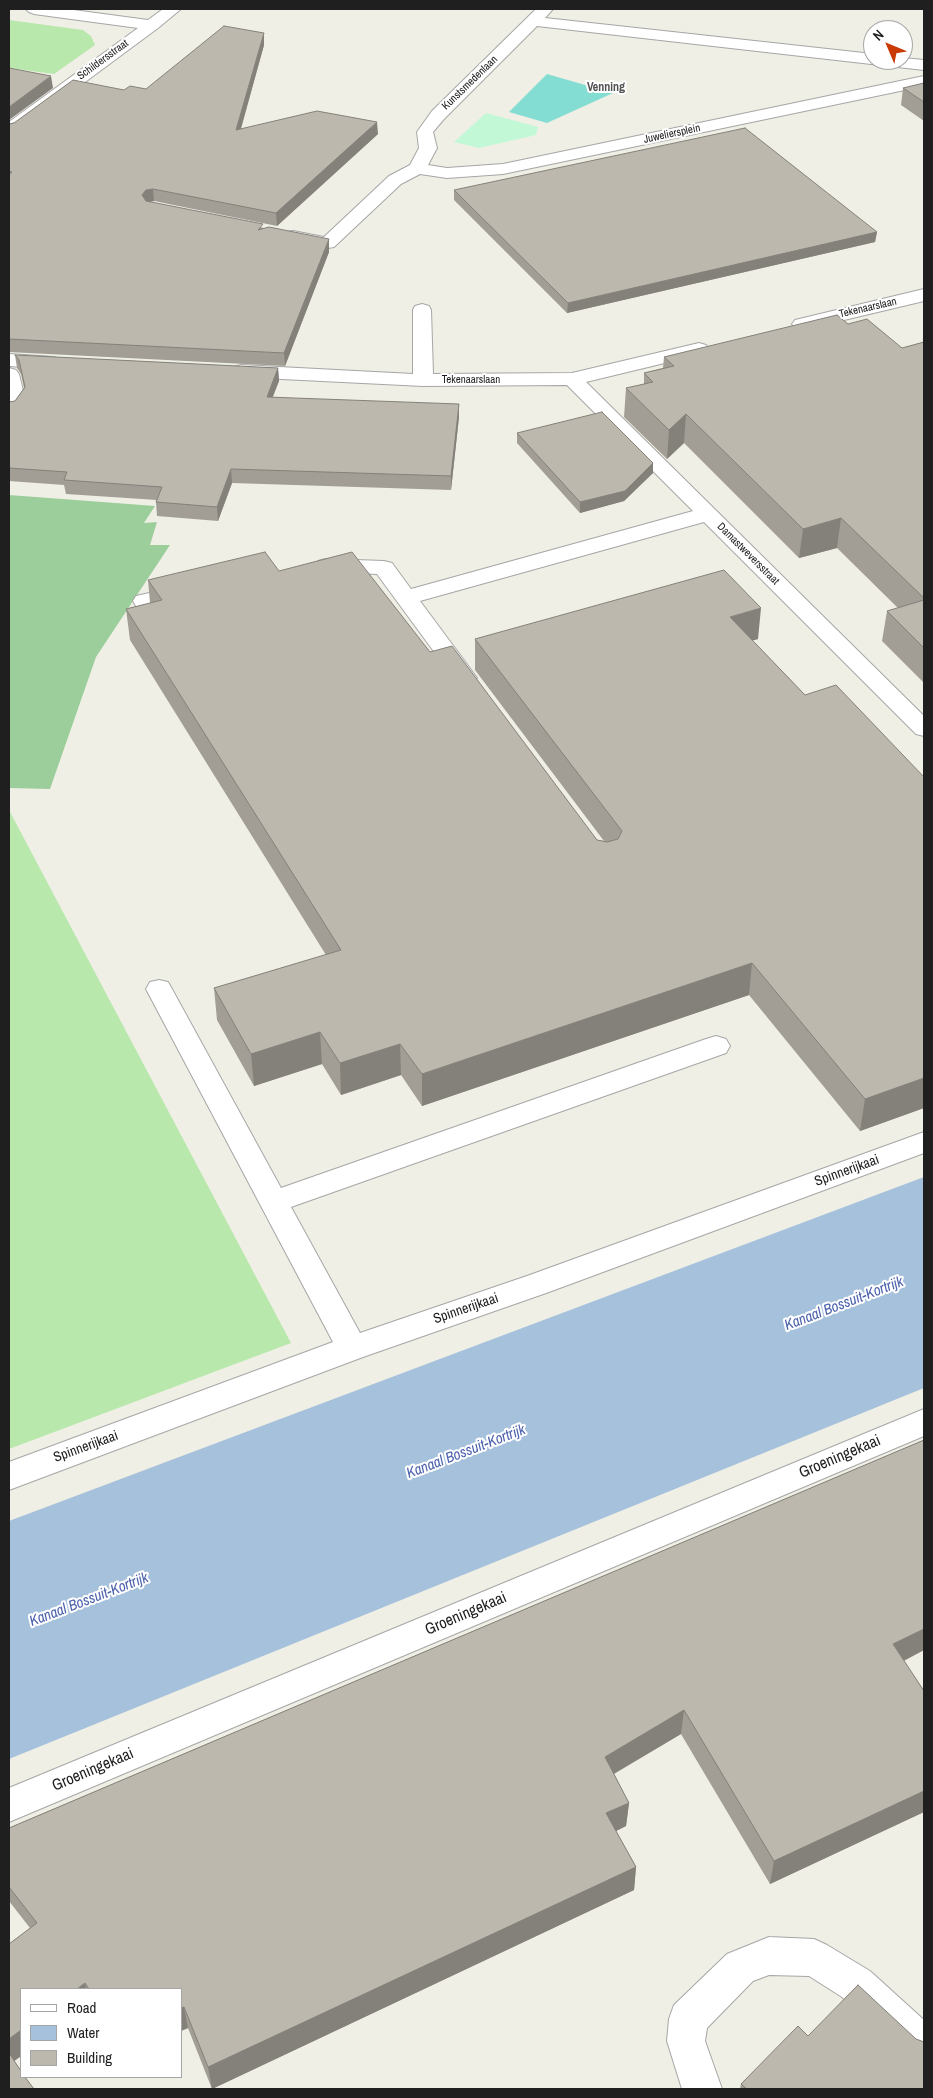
<!DOCTYPE html>
<style>
body{margin:0}
#map{position:relative;width:933px;height:2098px;overflow:hidden;background:#efefe5;font-family:"Archivo Narrow",sans-serif}
canvas{display:block}
.frame{position:absolute;inset:0;border:10px solid #1f1f1f;pointer-events:none}
.legend{position:absolute;left:20px;top:1988px;width:162px;height:90px;box-sizing:border-box;background:#fff;border:1px solid #a5a5a5;margin:0;padding:6px 9px;list-style:none;font-size:15px;color:#1f1f1f}
.legend li{display:flex;align-items:center;gap:10px;height:25px}
.legend b{width:25px;border:1px solid #a5a5a5}
.north{position:absolute;left:863px;top:20px;width:50px;height:50px;box-sizing:border-box;background:#fff;border:1px solid #a5a5a5;border-radius:50%;rotate:315deg;font-size:14px;font-weight:700;line-height:20px;text-align:center;color:#1f1f1f}
.north::after{content:'';display:block;margin:auto;width:18px;height:22px;background:#c93a04;clip-path:polygon(50% 0,100% 100%,50% 72%,0 100%)}
</style>
<div id="map">
<canvas width="933" height="2098"></canvas>
<div class="frame"></div>
<ul class="legend">
<li><b style="height:6px;background:#fff"></b>Road</li>
<li><b style="height:14px;background:#a6c1dc"></b>Water</li>
<li><b style="height:14px;background:#bcb8ae"></b>Building</li>
</ul>
<div class="north">N</div>
</div>
<script>
const ctx = document.querySelector('canvas').getContext('2d');
ctx.lineJoin = 'round';
function fill(path, color) { ctx.fillStyle = color; ctx.fill(path, 'evenodd'); }
const shape = rows => new Path2D(rows.map(r => 'M' + r).join(''));
function strokePath(path, color, width, dash) { ctx.strokeStyle = color; ctx.lineWidth = width; ctx.lineCap = dash ? 'butt' : 'round'; ctx.setLineDash(dash || []); ctx.stroke(path); }
function label(font, color, halo, rows, align = 'center') {
  ctx.font = font + ' "Archivo Narrow",sans-serif'; ctx.lineWidth = 4; ctx.setLineDash([]); ctx.textBaseline = 'middle'; ctx.strokeStyle = halo; ctx.fillStyle = color; for (const [text, x, y, turn = 0] of rows) {
    ctx.save(); ctx.translate(x, y); ctx.rotate((+turn || 0) * Math.PI / 180); ctx.textAlign = isNaN(turn) ? turn : align; if (halo) ctx.strokeText(text, 0, 0); ctx.fillText(text, 0, 0); ctx.restore();
  }
}
fill(shape([
 [9,20,83,30,91,36,95,45,54,74,9,68],
 [9,810,291,1343,9,1449]
]), '#b9e8ac');
fill(shape([
 [9,495,155,506,144,523,157,522,150,545,170,545,96,657,50,789,9,788]
]), '#9bce9a');
fill(shape([
 [486,113,538,127,536,135,479,148,454,142]
]), '#c3f8d6');
fill(shape([
 [547,74,613,93,547,123,509,112]
]), '#84ddd3');
fill(shape([
 [924,1177,924,1388,9,1759,9,1521]
]), '#a6c1dc');
const minor = shape([
 [26,9,66,9,148,20,163,9,181,9,158,28,15,134,9,135,9,122,138,28,34,14,29,12,26,9],
 [536,9,553,9,545,18,873,54,873,60,903,60,903,58,924,60,924,70,537,26,444,119,433,132,437,148,428,165,447,168,503,164,924,76,924,86,503,174,447,178,420,174,401,184,334,247,328,248,287,240,284,236,287,232,293,231,324,237,389,176,410,165,419,148,417,132,432,111,536,9],
 [924,289,924,301,802,330,795,328,792,324,795,320,924,289],
 [422,304,429,306,431,310,433,374,572,373,699,343,706,345,709,349,706,353,586,382,924,716,924,736,916,734,704,522,420,601,477,678,473,683,465,685,457,683,377,574,318,571,315,566,318,561,326,559,384,561,392,563,411,589,693,511,567,385,423,386,241,377,234,375,231,371,234,367,241,365,413,374,413,310,415,306,422,304],
 [9,354,53,357,60,359,63,363,60,367,53,369,9,366,9,354],
 [9,368,16,370,19,374,25,399,16,412,9,414,9,368],
 [185,585,193,587,196,592,193,597,144,608,136,606,133,601,136,596,185,585],
 [159,980,168,982,172,989,281,1188,706,1039,716,1036,726,1039,730,1046,726,1053,291,1207,360,1333,527,1276,924,1132,924,1153,549,1292,363,1357,9,1490,9,1462,333,1342,146,989,150,982,159,980],
 [924,1409,924,1436,9,1822,9,1788,924,1409],
 [769,1937,814,1939,827,1945,870,1971,924,2020,924,2065,910,2060,842,1997,809,1976,769,1975,753,1981,707,2028,705,2041,722,2089,682,2089,667,2041,669,2019,674,2005,727,1954,769,1937]
]);
strokePath(minor, '#a6a6a6', 2);
fill(minor, '#fff');
fill(shape([
 [264,33,264,45,241,129,378,134,277,226,154,201,149,202,264,228,329,252,285,366,9,352,9,124,124,90,146,89],
 [924,83,924,121,901,105,903,88],
 [454,190,877,232,875,242,567,313,454,200],
 [848,324,902,348,924,342,924,683,882,641,887,611,898,608,837,548,799,558,684,443,667,459,624,417,626,388,644,384,644,373,663,368,664,357],
 [15,355,278,368,279,381,273,397,459,417,451,490,232,483,218,521,157,516,156,502,157,500,66,494,64,485,9,481,9,402,15,401,24,388,21,374,17,368],
 [517,433,653,473,624,501,580,513,517,443],
 [279,571,430,652,597,840,604,841,475,670,475,639,758,639,752,640,805,695,924,777,924,1108,860,1131,749,995,422,1106,401,1075,341,1095,322,1064,254,1086,217,1020,214,988,326,955,130,640,126,609,150,603,148,580],
 [924,1440,924,1650,904,1661,924,1691,924,1812,770,1884,681,1734,614,1774,629,1803,626,1826,616,1831,636,1867,634,1890,212,2089,188,2028,181,2031,181,1989,21,1989,21,2056,14,2061,21,2071,21,2077,25,2077,34,2089,9,2089,9,1944,30,1928,9,1901,9,1828],
 [808,2036,916,2039,924,2089,740,2089,741,2084]
]), '#a29e96');
fill(shape([
 [264,33,264,45,237,142,236,130],
 [51,76,53,88,9,120,9,107],
 [377,122,378,134,277,226,276,213],
 [153,189,154,201,148,202,143,208,142,195,146,190],
 [877,232,875,242,567,313,568,303],
 [329,239,329,252,285,366,284,353],
 [278,368,279,381,267,410,267,397],
 [459,404,459,417,451,490,451,476],
 [686,414,684,443,667,459,669,430],
 [653,463,653,473,624,501,580,513,580,502],
 [231,469,232,483,218,521,217,507],
 [841,518,837,548,799,558,803,529],
 [761,608,758,639,727,648,730,617],
 [752,963,749,995,422,1106,422,1074],
 [320,1032,322,1064,254,1086,251,1054],
 [400,1044,401,1075,341,1095,340,1063],
 [924,1078,924,1108,860,1131,865,1099],
 [924,1629,924,1650,887,1669,893,1644],
 [684,1710,681,1734,603,1780,605,1757],
 [924,1791,924,1812,770,1884,774,1861],
 [629,1803,626,1826,604,1837,606,1813],
 [636,1867,634,1890,212,2089,208,2067],
 [85,1983,86,1989,77,1989],
 [184,2007,188,2028,181,2031,181,2008],
 [21,2030,21,2056,9,2065,9,2039]
]), '#84817a');
const building = shape([
 [224,26,264,33,236,130,317,111,377,122,276,213,153,189,146,190,142,195,146,201,263,224,258,230,269,227,329,239,284,353,9,339,9,175,12,172,9,171,9,124,14,123,73,80,124,90,130,86,146,89,224,26],
 [9,68,51,76,9,107,9,68],
 [924,83,924,102,903,88,924,83],
 [745,128,877,232,568,303,454,190,745,128],
 [837,315,848,324,867,319,902,348,924,342,924,598,841,518,803,529,686,414,669,430,626,388,653,382,644,373,674,366,664,357,837,315],
 [15,355,278,368,267,397,459,404,451,476,231,469,217,507,156,502,162,487,64,480,67,472,9,468,9,402,15,401,25,387,19,360,15,355],
 [602,412,653,463,625,491,580,502,517,433,602,412],
 [265,552,279,571,352,552,430,652,452,646,597,840,607,842,618,839,622,831,475,639,724,570,761,608,730,617,805,695,836,685,924,777,924,1078,865,1099,752,963,422,1074,400,1044,340,1063,320,1032,251,1054,214,988,341,950,126,609,162,600,148,580,265,552],
 [924,600,924,648,887,611,924,600],
 [924,1440,924,1629,893,1644,924,1691,924,1791,774,1861,684,1710,605,1757,629,1803,606,1813,636,1867,208,2067,184,2007,181,2008,181,1989,89,1989,85,1983,77,1989,21,1989,21,2030,9,2039,9,1944,37,1923,9,1887,9,1828,924,1440],
 [858,1985,916,2039,924,2042,924,2089,747,2089,741,2084,798,2026,808,2036,858,1985],
 [9,2053,21,2071,21,2077,25,2077,34,2089,9,2089,9,2053]
]);
fill(building, '#bcb8ae');
strokePath(building, '#84817a', 1);
label('11px', '#1f1f1f', '#fff', [
 ["Schildersstraat",103,60,-36],
 ["Kunstsmedenlaan",470,83,-44],
 ["Juweliersplein",672,134,-12],
 ["Tekenaarslaan",868,308,-13],
 ["Tekenaarslaan",471,380],
 ["Damastweversstraat",748,554,45]
]);
label('bold 12px', '#525252', '#fff', [
 ["Venning",606,88]
]);
label('14px', '#1f1f1f', '#fff', [
 ["Spinnerijkaai",847,1171,-20],
 ["Spinnerijkaai",466,1309,-19],
 ["Spinnerijkaai",86,1447,-20]
]);
label('italic 15px', '#4c62ad', '#fff', [
 ["Kanaal Bossuit-Kortrijk",844,1304,-21],
 ["Kanaal Bossuit-Kortrijk",466,1452,-21],
 ["Kanaal Bossuit-Kortrijk",89,1600,-21]
]);
label('16px', '#1f1f1f', '#fff', [
 ["Groeningekaai",840,1457,-23],
 ["Groeningekaai",466,1614,-23],
 ["Groeningekaai",93,1770,-23]
]);
</script>
